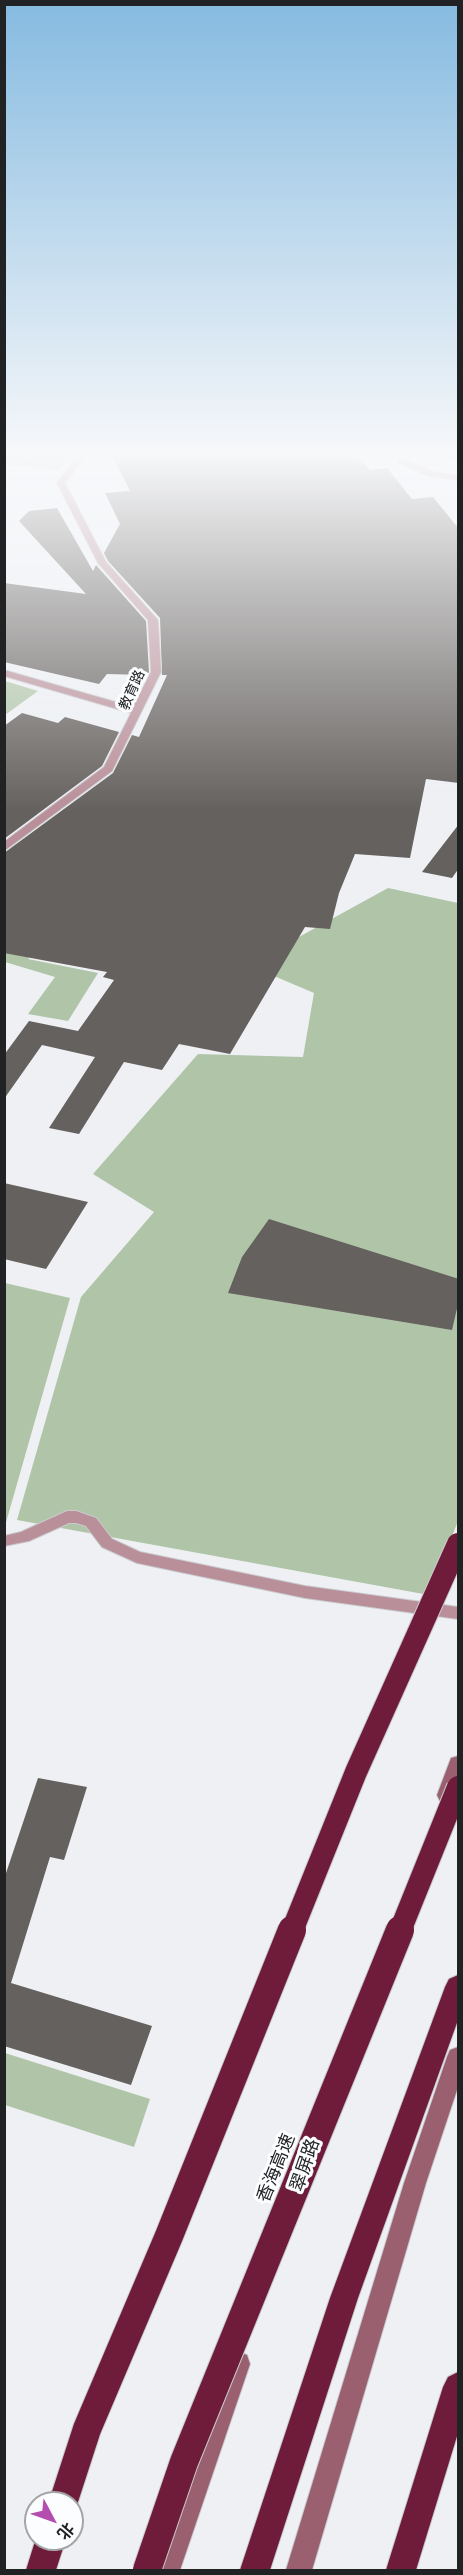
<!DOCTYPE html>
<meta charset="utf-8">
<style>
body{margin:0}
#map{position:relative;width:463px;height:2575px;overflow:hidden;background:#eef0f4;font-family:"Golos Text","Noto Sans SC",sans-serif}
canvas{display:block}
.frame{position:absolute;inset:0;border:6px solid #212224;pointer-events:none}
.north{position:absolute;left:24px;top:2491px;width:60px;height:60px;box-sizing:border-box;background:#fcfdff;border:2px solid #a4a5a7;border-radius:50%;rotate:131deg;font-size:16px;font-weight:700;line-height:24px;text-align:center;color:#212224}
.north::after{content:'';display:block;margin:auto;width:21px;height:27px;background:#b54db0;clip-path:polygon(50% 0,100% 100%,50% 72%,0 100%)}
</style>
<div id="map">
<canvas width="463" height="2575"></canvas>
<div class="frame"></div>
<div class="north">北</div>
</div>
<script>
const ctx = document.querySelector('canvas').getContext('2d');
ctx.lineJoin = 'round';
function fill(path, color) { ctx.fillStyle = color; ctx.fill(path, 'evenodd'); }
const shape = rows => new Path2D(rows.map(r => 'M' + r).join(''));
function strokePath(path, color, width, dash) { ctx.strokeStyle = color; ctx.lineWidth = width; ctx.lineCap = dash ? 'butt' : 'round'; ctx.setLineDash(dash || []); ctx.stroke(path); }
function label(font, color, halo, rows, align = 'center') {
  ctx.font = font + ' "Golos Text","Noto Sans SC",sans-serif'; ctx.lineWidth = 6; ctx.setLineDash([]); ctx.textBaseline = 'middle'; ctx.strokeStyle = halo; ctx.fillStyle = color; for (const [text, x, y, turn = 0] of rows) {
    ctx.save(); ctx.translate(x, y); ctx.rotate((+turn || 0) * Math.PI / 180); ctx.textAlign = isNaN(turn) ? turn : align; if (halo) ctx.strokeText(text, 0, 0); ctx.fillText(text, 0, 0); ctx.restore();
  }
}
fill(shape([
 [38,451,73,451,58,470,5,464,5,453,31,457],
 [5,681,38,691,5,715],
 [388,888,458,903,458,1521,429,1595,17,1520,81,1297,154,1212,93,1174,198,1054,303,1057,314,993,248,965],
 [52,934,28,959,98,973,68,1021,28,1014,55,977,5,962,5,938],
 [5,1283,70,1298,5,1526,4,1283],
 [5,2053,150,2099,134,2147,5,2105]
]), '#b0c5a8');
fill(shape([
 [110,451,307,451,310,454,352,451,370,470,387,468,412,499,433,497,459,529,459,783,426,779,410,858,355,854,339,893,330,929,305,927,230,1054,179,1044,162,1070,124,1062,79,1134,49,1128,95,1057,42,1045,4,1099,4,1055,29,1021,78,1031,114,980,103,977,107,972,4,953,4,853,113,773,132,735,139,737,167,675,162,675,160,618,108,561,104,553,120,524,105,493,130,491],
 [57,508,93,571,96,565,146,621,149,672,147,675,107,674,99,684,4,662,4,583,86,594,19,521,29,511],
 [22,713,58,723,65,717,119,732,102,766,4,839,4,726],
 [459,824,459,868,452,878,422,872],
 [4,1183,88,1202,46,1269,4,1259],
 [269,1219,459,1279,459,1300,452,1330,228,1293,242,1257],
 [38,1778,87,1787,64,1860,50,1857,11,1983,152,2026,131,2085,4,2046,4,1879]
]), '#65615e');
const lane = shape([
 [398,459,404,459,434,472,458,476,458,480,429,476,398,463,398,459],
 [67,1511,76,1511,96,1518,112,1539,140,1552,305,1586,458,1607,458,1619,305,1598,137,1563,102,1547,86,1526,76,1523,69,1523,29,1541,4,1546,4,1536,21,1532,67,1511]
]);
const street = shape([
 [81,451,89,451,65,483,106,562,158,620,161,672,112,771,4,851,4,842,104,767,131,713,4,676,4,670,133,707,151,672,148,620,98,563,57,483,81,451]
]);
const secondary = shape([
 [458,1756,458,1790,454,1801,447,1803,440,1801,437,1795,451,1758,458,1756],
 [458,2047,458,2087,426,2183,312,2570,286,2570,404,2183,447,2057,450,2050,458,2047],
 [238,2352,247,2355,250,2364,180,2570,154,2570,226,2364,229,2355,238,2352]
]);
const highway = shape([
 [430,451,458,453,458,459,432,453,430,451],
 [458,1975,458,2020,358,2298,270,2570,240,2570,330,2298,445,1987,449,1979,458,1975],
 [458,2372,458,2433,416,2570,386,2570,443,2387,448,2377,458,2372],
 [36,2538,66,2539,56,2570,26,2570,36,2538]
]);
strokePath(lane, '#c9cbcf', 2);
strokePath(street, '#c9cbcf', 2);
strokePath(secondary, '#c9cbcf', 2);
strokePath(highway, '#c9cbcf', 2);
fill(lane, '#b98f99');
fill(street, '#b98f99');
fill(secondary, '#9b6070');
fill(highway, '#6f1c3b');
const highwayBridgeFar1 = shape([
 [292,1931,356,1772,458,1544],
 [400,1931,458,1787]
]);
const highwayBridge = shape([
 [63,2503,87,2429,169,2236,292,1930],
 [147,2570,184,2462,400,1930]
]);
strokePath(highwayBridgeFar1, '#c9cbcf', 24, []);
strokePath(highwayBridge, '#c9cbcf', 30, []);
strokePath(highwayBridgeFar1, '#6f1c3b', 22);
strokePath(highwayBridge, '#6f1c3b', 28);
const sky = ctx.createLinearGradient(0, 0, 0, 811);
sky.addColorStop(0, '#85bae0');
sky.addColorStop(0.56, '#f7f8fa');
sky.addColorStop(1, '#f7f8fa00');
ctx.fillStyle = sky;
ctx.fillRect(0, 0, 463, 811);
label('14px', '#212224', '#fcfdff', [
 ["教育路",132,690,-66]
]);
label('18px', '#212224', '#fcfdff', [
 ["翠屏路",305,2165,-71],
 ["香海高速",276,2168,-68]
]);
</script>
